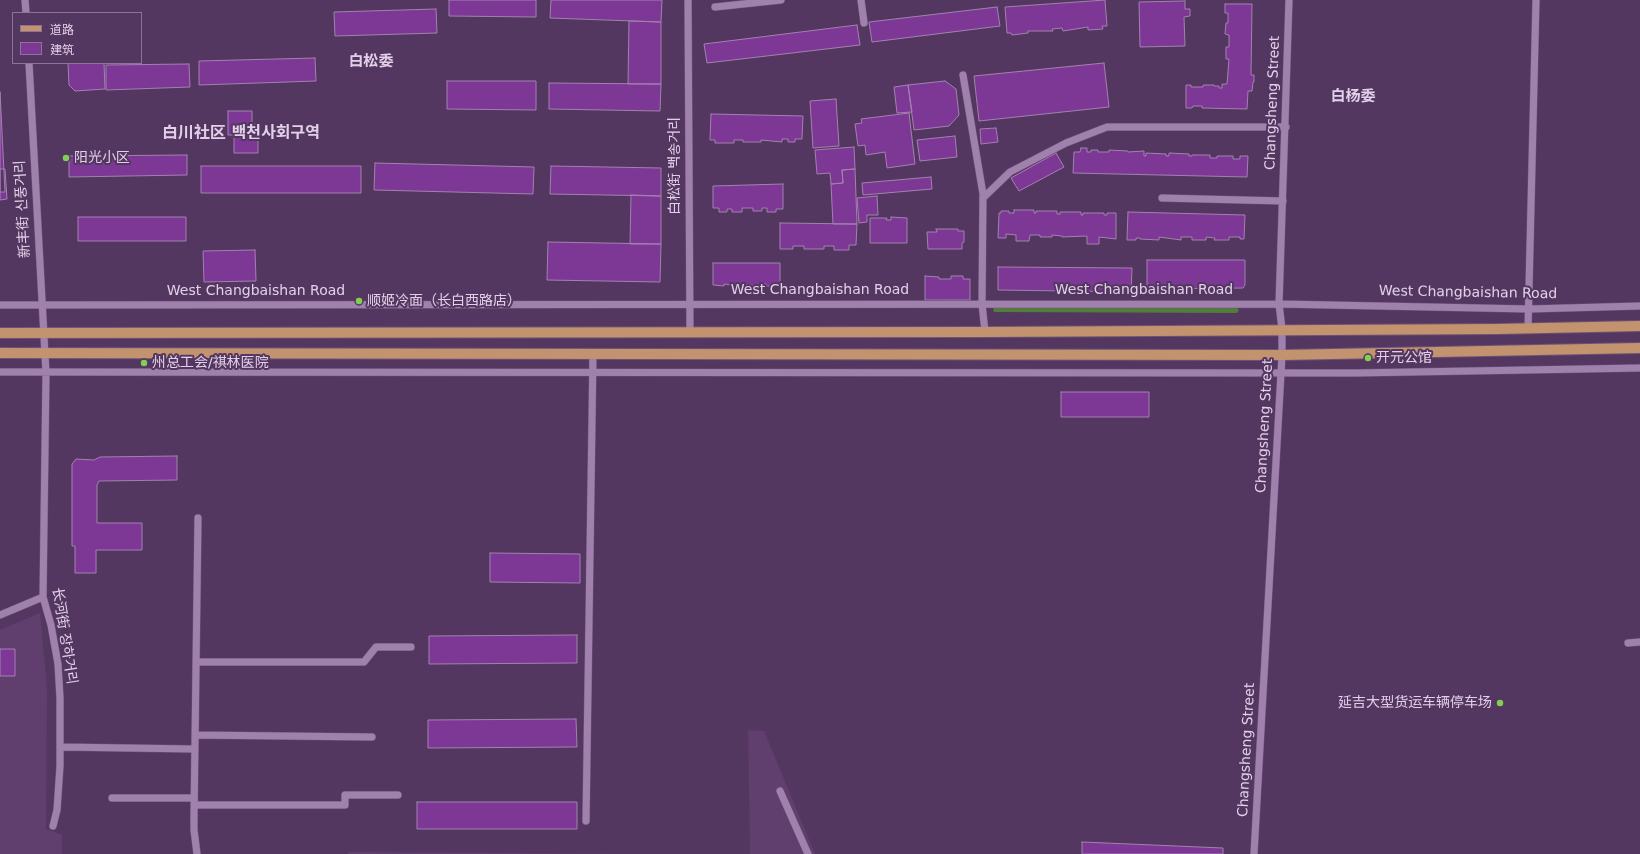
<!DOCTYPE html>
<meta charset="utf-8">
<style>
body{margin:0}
#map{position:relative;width:1640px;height:854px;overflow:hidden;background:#543760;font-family:"DejaVu Sans","Noto Sans SC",sans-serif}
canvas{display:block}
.legend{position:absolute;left:12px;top:12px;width:130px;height:52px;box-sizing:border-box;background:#543760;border:1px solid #8d7497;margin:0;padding:5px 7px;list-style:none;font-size:12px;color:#e2d0e9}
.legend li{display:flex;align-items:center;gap:8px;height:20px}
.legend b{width:20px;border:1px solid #8d7497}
</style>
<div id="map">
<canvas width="1640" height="854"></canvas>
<ul class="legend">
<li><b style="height:5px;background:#c2936e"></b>道路</li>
<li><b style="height:11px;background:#7d3896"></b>建筑</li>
</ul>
</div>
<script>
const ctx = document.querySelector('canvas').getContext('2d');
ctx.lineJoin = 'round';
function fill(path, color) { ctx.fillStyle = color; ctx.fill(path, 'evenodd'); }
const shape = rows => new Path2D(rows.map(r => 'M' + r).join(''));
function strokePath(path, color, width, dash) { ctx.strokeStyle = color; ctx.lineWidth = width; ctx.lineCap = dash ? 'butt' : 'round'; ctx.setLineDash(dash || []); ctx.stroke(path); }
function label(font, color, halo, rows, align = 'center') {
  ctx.font = font + ' "DejaVu Sans","Noto Sans SC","Noto Sans KR",sans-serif'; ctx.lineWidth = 4; ctx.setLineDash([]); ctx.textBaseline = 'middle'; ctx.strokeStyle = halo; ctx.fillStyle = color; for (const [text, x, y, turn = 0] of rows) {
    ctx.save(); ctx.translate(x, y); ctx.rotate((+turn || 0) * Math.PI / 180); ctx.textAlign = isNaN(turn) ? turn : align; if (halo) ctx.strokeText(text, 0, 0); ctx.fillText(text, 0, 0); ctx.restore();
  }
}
fill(shape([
 [40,613,47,688,46,829,62,835,62,854,0,854,0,630],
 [748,730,764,731,815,854,750,854],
 [348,852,627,854,348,854]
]), '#603e6e');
fill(shape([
 [994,308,1237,308,1239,310,1237,313,995,312,993,311]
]), '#507e38');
const building = shape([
 [449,0,536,0,536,17,449,16,449,0],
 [551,0,662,0,661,22,550,18,551,0],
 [1105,0,1107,26,1102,26,1103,29,1088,30,1088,27,1063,31,1062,28,1052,29,1053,31,1028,31,1028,33,1012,35,1011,33,1007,33,1005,7,1105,0],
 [1185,1,1185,9,1190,9,1190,16,1184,17,1185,46,1140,47,1139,2,1185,1],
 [1225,4,1252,4,1251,75,1254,75,1254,82,1253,82,1252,91,1248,91,1247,109,1202,108,1202,106,1193,106,1192,108,1186,108,1186,85,1191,85,1191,87,1203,87,1203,85,1214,85,1214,86,1219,86,1219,88,1222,88,1222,84,1227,84,1229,59,1226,59,1226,47,1229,47,1229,35,1225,34,1226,23,1228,23,1228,13,1225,13,1225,4],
 [997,7,1000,26,872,42,869,22,997,7],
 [436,9,437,33,335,36,334,12,436,9],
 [629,21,661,22,661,84,628,84,629,21],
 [857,25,860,45,707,63,704,44,857,25],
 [315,58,316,81,199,85,199,61,315,58],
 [68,63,104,63,105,89,75,91,69,85,68,63],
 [1104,63,1109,107,979,121,974,76,1104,63],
 [189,64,190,87,106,90,106,65,189,64],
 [447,81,536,81,536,110,447,109,447,81],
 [945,81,956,89,959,115,949,126,914,130,908,85,945,81],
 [549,83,661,84,660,111,549,109,549,83],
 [908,85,912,112,897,113,894,87,908,85],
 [0,92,5,192,0,192,0,92],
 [836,99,839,146,813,148,810,101,836,99],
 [228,111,252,111,252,124,258,124,258,153,234,153,234,135,228,135,228,111],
 [909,113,915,164,887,168,885,152,866,155,865,145,858,146,855,124,862,123,861,119,909,113],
 [711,114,803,116,802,139,795,139,795,142,788,142,788,139,782,139,782,142,761,140,761,142,743,142,743,140,734,140,734,143,715,143,715,140,710,140,711,114],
 [996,128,998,142,981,144,980,129,996,128],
 [955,136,957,157,920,161,917,140,955,136],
 [854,147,855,169,842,170,843,183,831,184,830,173,817,174,815,150,854,147],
 [1081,148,1087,148,1087,152,1091,152,1091,150,1098,150,1098,152,1109,152,1109,150,1128,151,1128,152,1144,151,1144,156,1146,156,1146,153,1166,154,1166,156,1169,156,1169,153,1189,154,1189,156,1192,156,1192,155,1210,155,1210,158,1217,158,1217,156,1233,156,1233,159,1240,159,1240,156,1248,156,1247,177,1073,173,1074,152,1080,152,1081,148],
 [1056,153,1064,167,1019,191,1011,178,1056,153],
 [187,155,187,175,69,177,69,156,187,155],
 [375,163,534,167,533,194,374,190,375,163],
 [201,166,361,166,361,193,201,193,201,166],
 [551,166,661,168,661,196,550,194,551,166],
 [0,169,5,169,7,199,0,200,0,169],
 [855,169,857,224,833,224,831,184,843,183,842,170,855,169],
 [931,177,932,189,863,195,862,183,931,177],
 [783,184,783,209,776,209,776,212,767,212,767,208,762,208,762,211,753,211,753,208,742,208,742,212,732,212,732,209,727,209,727,212,719,212,719,208,713,208,713,186,783,184],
 [631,195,661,196,661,244,630,244,631,195],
 [877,196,878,215,867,215,867,222,859,223,857,198,877,196],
 [1014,210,1034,210,1034,213,1036,213,1036,211,1057,211,1057,214,1060,214,1060,212,1081,212,1081,215,1083,215,1083,213,1104,213,1104,215,1107,215,1107,213,1116,213,1116,239,1099,237,1099,244,1087,244,1087,236,1062,237,1062,236,1052,235,1052,237,1040,237,1040,235,1030,235,1029,241,1016,241,1016,235,1006,234,1006,238,998,238,999,213,1001,213,1001,211,1009,211,1009,213,1014,213,1014,210],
 [1128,212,1245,215,1244,239,1240,239,1240,237,1229,237,1229,240,1214,240,1215,238,1206,237,1206,240,1192,240,1192,237,1181,237,1181,240,1159,237,1159,240,1140,239,1140,238,1136,238,1136,240,1127,240,1128,212],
 [78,217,186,217,186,241,78,241,78,217],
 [891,217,907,218,907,243,870,243,870,218,887,218,886,220,891,220,891,217],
 [780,223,857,224,856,245,849,245,849,250,834,250,834,246,824,246,824,249,804,249,804,246,793,246,793,249,780,249,780,223],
 [936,229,958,229,958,231,964,231,964,242,962,243,962,249,928,249,927,232,937,232,936,229],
 [548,242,661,244,660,282,547,280,548,242],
 [255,250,256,281,204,282,203,251,255,250],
 [1147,260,1245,260,1245,285,1243,288,1149,289,1147,286,1147,260],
 [713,263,780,263,780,284,774,284,774,286,766,286,766,284,760,284,760,286,738,284,739,286,724,284,724,286,713,285,713,263],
 [998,267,1132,268,1131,292,998,290,998,267],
 [925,276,939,277,939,279,951,279,951,276,963,276,963,279,970,279,970,300,925,300,925,276],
 [1061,392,1149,392,1149,417,1061,417,1061,392],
 [177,456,177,480,99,481,97,485,97,523,142,523,142,550,96,550,96,573,75,573,75,546,72,546,72,464,76,459,94,460,100,457,177,456],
 [490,553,580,554,580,583,490,582,490,553],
 [577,635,577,663,429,664,429,636,577,635],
 [0,649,15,649,15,676,0,676,0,649],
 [576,719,577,747,428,748,428,720,576,719],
 [417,802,577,802,577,829,417,829,417,802],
 [1082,842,1223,848,1223,854,1082,854,1082,842]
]);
fill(building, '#7d3896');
strokePath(building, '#a281af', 1);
const minor = shape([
 [25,0,26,13],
 [688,0,690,332],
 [861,0,864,23],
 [715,7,781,0],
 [29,63,46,373,43,597,51,625,58,664,60,698,60,766,57,810,53,826],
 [963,75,983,194,982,304,985,332],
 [983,198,1010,172,1066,143,1107,127,1286,127],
 [1162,198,1283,201],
 [0,305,1279,304,1529,309,1640,306],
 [1528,329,1536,0],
 [0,372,1355,373,1640,368],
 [0,615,43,597],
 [1628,643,1640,642],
 [196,662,364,662,376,647,411,647],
 [195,735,372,737],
 [60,747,194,749],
 [780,791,808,854],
 [112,798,194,798],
 [194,805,345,805,345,795,398,795],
 [586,821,593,353],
 [197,854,194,830,194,816,198,518],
 [1254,854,1282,355,1282,329,1279,304,1289,0]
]);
const major = shape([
 [0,333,985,332,1497,329,1640,326],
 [0,353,1282,355,1640,348]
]);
strokePath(minor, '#6c5376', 8);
strokePath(major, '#6c5376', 12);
strokePath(minor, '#a080ad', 7);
strokePath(major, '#c2936e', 10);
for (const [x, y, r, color] of [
 [66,158,4,"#80d051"],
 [359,301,4,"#80d051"],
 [1368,358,4,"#80d051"],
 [144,363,4,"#80d051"],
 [1500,703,4,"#80d051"]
]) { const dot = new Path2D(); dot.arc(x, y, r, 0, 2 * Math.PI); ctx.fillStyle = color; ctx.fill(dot); strokePath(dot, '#543760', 1.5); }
label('14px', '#e2d0e9', '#543760', [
 ["Changsheng Street",1273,103,-88],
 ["白松街 백송거리",675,166,-90],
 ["新丰街 신풍거리",23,209,-93],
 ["West Changbaishan Road",820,290],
 ["West Changbaishan Road",1144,290],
 ["West Changbaishan Road",256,291],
 ["West Changbaishan Road",1468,293,1],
 ["Changsheng Street",1265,426,-87],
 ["长河街 장하거리",64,636,81],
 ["Changsheng Street",1247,750,-87]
]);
label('14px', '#e2d0e9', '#543760', [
 ["阳光小区",74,158],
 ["顺姬冷面（长白西路店）",367,301],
 ["开元公馆",1376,358],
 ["州总工会/祺林医院",152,363],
 ["延吉大型货运车辆停车场",1492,703,"right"]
], 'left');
label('bold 15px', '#e2d0e9', '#543760', [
 ["白松委",371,62],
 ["白杨委",1353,97]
]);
label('bold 16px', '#e2d0e9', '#543760', [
 ["白川社区 백천사회구역",241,134]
]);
</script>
